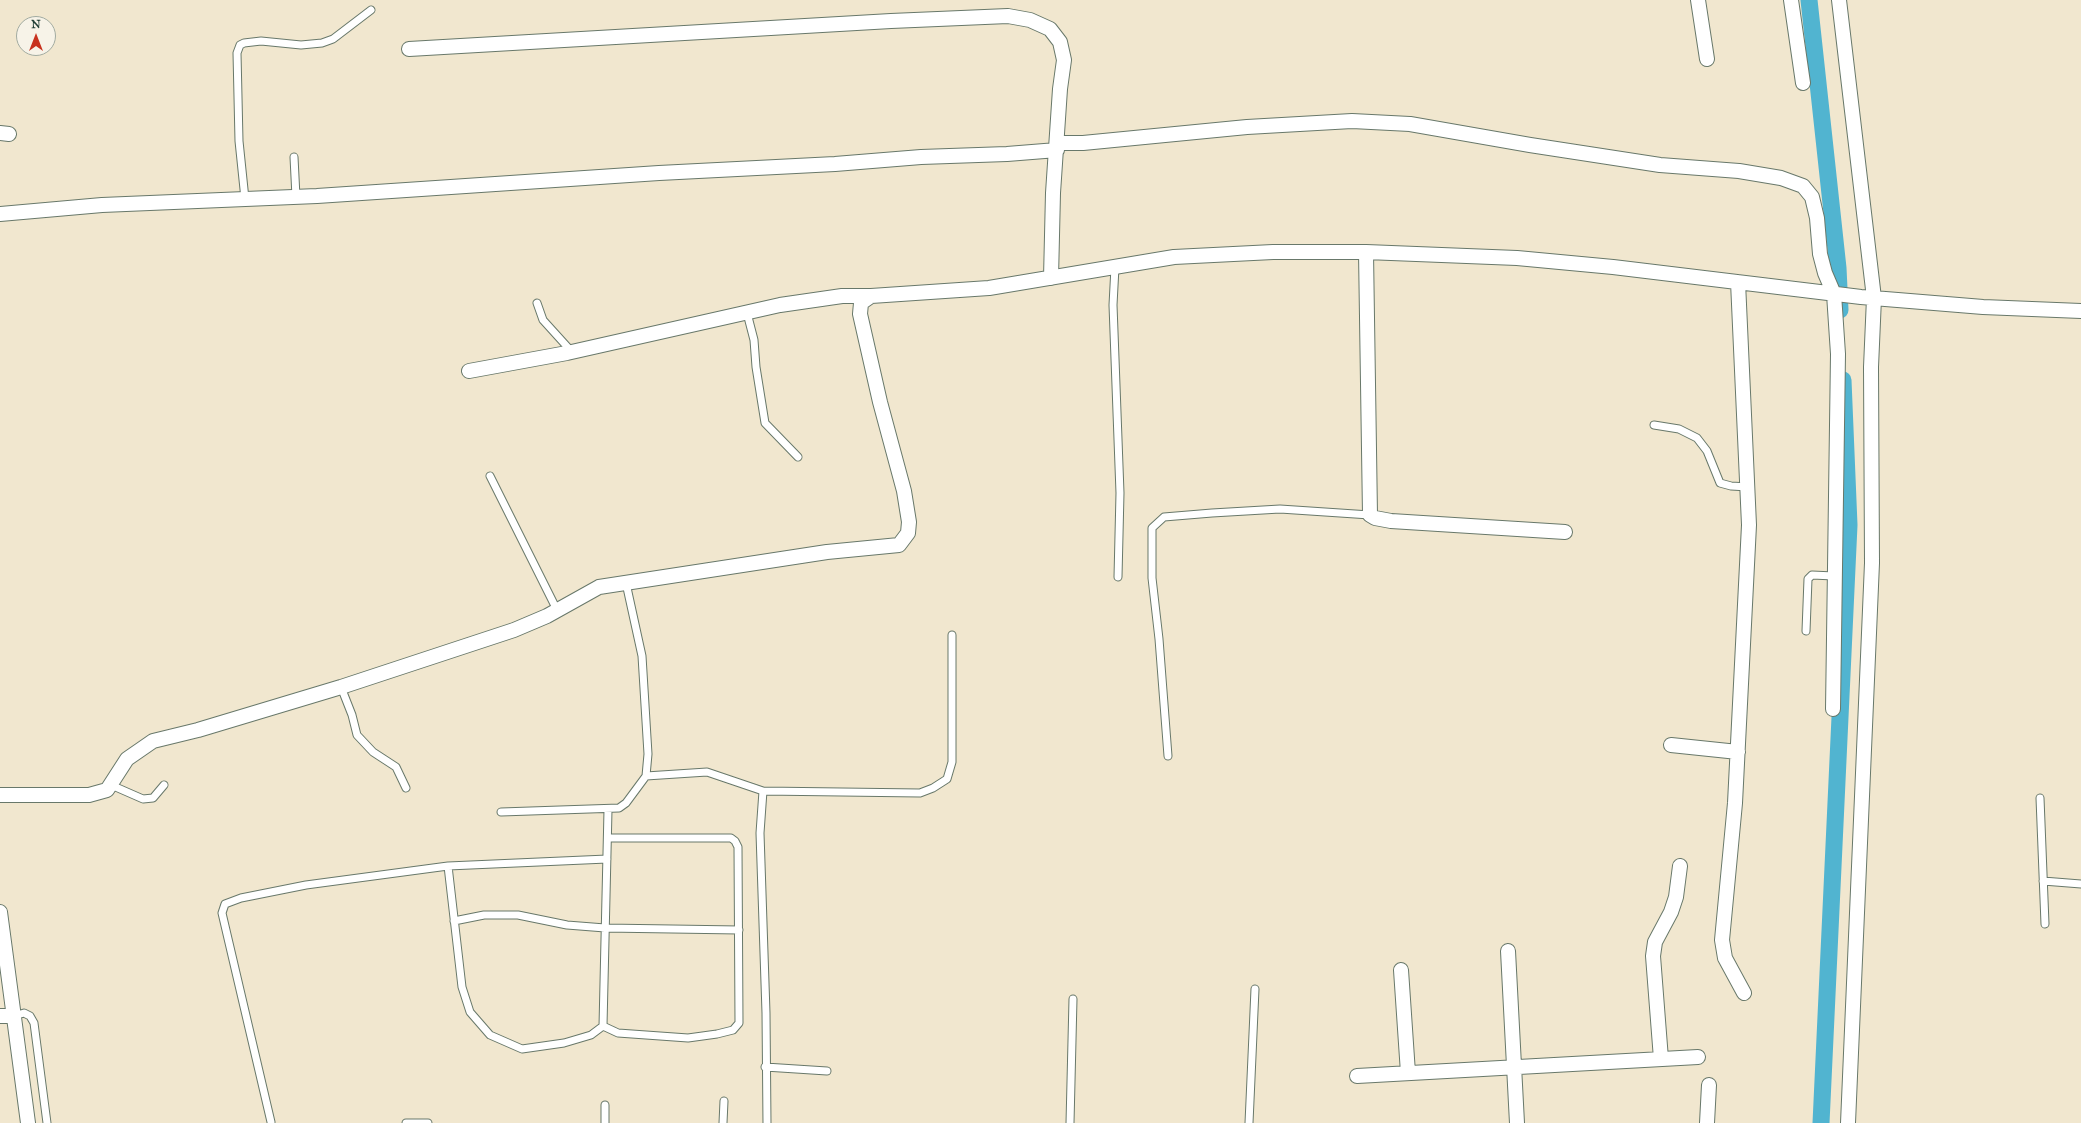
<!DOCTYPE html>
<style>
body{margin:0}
#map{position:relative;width:2081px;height:1123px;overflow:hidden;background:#f1e7cf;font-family:"IM FELL Great Primer",serif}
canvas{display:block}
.north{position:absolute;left:16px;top:16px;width:40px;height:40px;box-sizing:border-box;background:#f7f3e8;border:1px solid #a1aaa0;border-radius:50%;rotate:0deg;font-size:11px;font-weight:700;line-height:16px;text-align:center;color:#1f3d34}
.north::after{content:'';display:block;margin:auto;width:14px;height:18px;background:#c8321e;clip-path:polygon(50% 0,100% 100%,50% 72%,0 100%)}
</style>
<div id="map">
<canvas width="2081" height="1123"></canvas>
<div class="north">N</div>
</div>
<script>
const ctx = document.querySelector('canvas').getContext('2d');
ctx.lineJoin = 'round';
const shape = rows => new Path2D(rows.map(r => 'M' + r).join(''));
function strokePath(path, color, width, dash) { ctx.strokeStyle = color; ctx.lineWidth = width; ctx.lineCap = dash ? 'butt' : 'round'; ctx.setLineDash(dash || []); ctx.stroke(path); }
strokePath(shape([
 [1809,0,1838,268,1840,310],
 [1821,1123,1849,525,1843,380]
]), '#51b4d0', 17);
const service = shape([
 [294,157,296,197],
 [245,199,239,141,237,53,240,45,244,43,261,41,301,45,322,43,333,39,371,10],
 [1115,267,1113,305,1120,493,1118,577],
 [537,303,543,320,572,352],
 [747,313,754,340,756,367,765,423,798,457],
 [1654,425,1679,429,1697,438,1707,451,1720,483,1731,486,1748,487],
 [490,476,557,610],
 [626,583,642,656,648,754,646,776,707,772,763,791,920,793,933,788,947,779,952,762,952,635],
 [1806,631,1808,579,1812,575,1834,576],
 [341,687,352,715,357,735,373,752,396,767,406,788],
 [1168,756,1159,639,1152,578,1152,528,1164,517,1212,513,1280,509,1370,515],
 [111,785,143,799,153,798,164,785],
 [763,791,760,833,766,1013,767,1123],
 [2040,798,2045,924],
 [501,812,619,808,626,803,646,776],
 [448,866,607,859],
 [2043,881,2081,884],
 [454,921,484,915,518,915,567,925,605,928,739,930],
 [14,1016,24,1013,30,1016,34,1023,47,1123],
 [603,1026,618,1033,688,1038,717,1034,733,1030,739,1023,738,847,735,841,731,838,608,838],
 [765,1067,827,1071],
 [271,1122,222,913,225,904,241,898,306,885,448,866,462,987,470,1012,490,1035,522,1049,564,1043,591,1035,603,1026,608,810],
 [406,1123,428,1123],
 [605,1123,605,1105],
 [723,1123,724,1101],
 [1070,1123,1073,999],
 [1249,1123,1255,989]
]);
const minor = shape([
 [1698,0,1707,59],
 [1791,0,1803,83],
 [1839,0,1874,298,1871,367,1872,563,1848,1123],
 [409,49,891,21,1008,16,1030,20,1050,29,1060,42,1064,60,1060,89,1053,193,1051,278],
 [0,133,9,134],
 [1057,143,1083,143,1247,127,1352,121,1410,124,1530,145,1660,165,1739,171,1781,178,1803,186,1812,197,1817,218,1820,254,1825,273,1834,294,1838,354,1833,709],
 [0,214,102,205,317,196,659,173,835,164,921,157,1007,154,1057,150],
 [1366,252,1370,515,1375,518,1391,521,1565,532],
 [1738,282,1749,525,1735,803,1722,940,1725,958,1744,993],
 [469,371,567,353,780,305,842,296,871,296],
 [1671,745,1738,752],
 [0,795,89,795,107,790,127,759,153,741,198,730,341,687,514,630,547,616,599,587,827,552,899,545,908,533,909,522,904,491,880,402,860,314,861,303,871,296,989,288,1174,257,1273,252,1366,252,1517,258,1613,267,1861,297,1983,307,2081,311],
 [0,912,28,1123],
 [1508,951,1517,1123],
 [1401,970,1408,1073],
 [0,1016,14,1016],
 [1661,1059,1653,956,1655,942,1671,912,1676,897,1680,866],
 [1357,1076,1698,1057],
 [1707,1123,1709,1085]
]);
strokePath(service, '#68786a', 9);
strokePath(minor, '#68786a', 16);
strokePath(service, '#fff', 7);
strokePath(minor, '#fff', 14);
</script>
